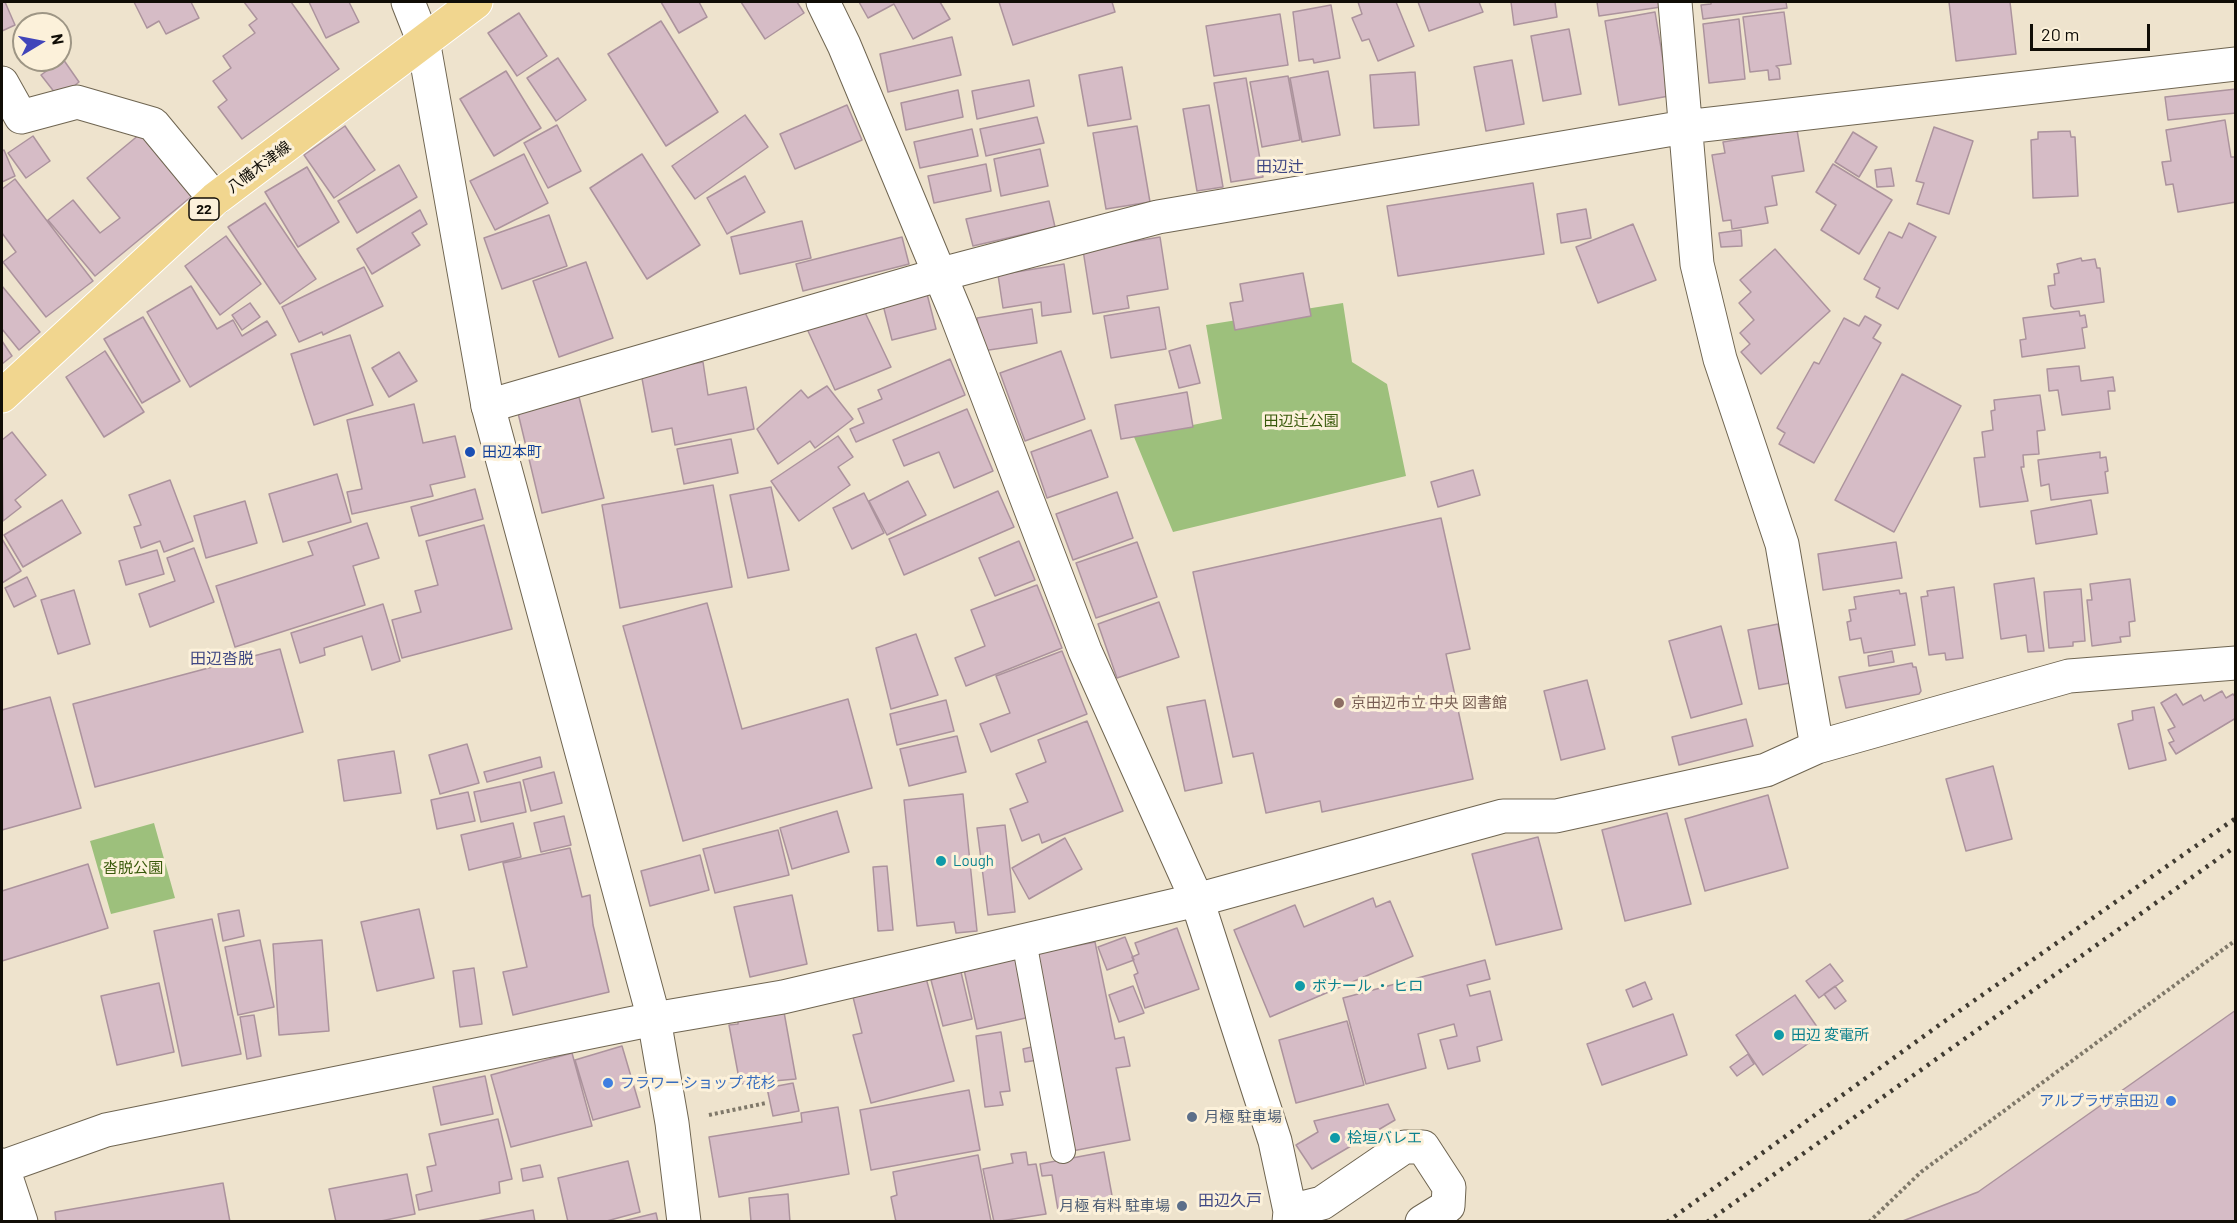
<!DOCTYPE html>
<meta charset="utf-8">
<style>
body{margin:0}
#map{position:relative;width:2237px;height:1223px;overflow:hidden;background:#eee3cd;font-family:Barlow,sans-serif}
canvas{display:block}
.frame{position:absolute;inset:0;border:3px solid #100d06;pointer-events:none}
.north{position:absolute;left:12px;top:12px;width:60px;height:60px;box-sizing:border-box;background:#fcf1da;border:2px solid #9e9685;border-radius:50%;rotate:80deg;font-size:16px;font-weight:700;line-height:24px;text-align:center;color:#100d06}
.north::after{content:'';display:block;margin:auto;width:21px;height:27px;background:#4145ba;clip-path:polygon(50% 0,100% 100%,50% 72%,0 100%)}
.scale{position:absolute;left:2030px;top:24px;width:120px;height:27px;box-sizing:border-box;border:3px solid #100d06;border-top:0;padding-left:8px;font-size:18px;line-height:21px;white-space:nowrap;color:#100d06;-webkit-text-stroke:4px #fcf1da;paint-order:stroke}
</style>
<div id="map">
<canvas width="2237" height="1223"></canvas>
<div class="frame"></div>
<div class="north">N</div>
<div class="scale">20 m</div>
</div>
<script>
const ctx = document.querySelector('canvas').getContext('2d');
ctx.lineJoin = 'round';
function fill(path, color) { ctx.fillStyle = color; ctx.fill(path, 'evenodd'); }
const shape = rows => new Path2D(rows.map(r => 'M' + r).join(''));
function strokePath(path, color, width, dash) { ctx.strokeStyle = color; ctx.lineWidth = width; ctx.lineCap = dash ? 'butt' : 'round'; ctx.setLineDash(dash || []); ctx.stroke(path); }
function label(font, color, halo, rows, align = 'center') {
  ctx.font = font + ' Barlow,"Noto Sans JP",sans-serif'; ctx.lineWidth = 6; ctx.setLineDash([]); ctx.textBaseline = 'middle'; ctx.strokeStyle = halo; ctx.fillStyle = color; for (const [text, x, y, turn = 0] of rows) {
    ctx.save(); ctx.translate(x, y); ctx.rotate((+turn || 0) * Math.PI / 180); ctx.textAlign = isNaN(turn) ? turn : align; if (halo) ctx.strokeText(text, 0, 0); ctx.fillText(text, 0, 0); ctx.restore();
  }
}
fill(shape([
 [1343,303,1352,362,1387,384,1406,476,1173,532,1134,437,1222,419,1206,325],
 [154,823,175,898,111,914,90,841]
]), '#9dc07c');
const building = shape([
 [2,2,5,2,15,25,2,31,2,2],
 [134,2,191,2,199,18,166,34,159,21,147,28,134,2],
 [244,2,291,2,339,69,242,139,218,107,227,100,213,81,231,68,223,56,255,33,249,25,257,19,244,2],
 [309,2,349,2,359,22,326,38,309,2],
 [661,2,699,2,707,17,679,33,661,2],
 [741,2,797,2,804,13,765,39,741,2],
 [859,2,940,2,950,19,913,39,894,4,868,18,859,2],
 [999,2,1112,2,1115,12,1013,45,999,2],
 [1358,2,1396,2,1414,46,1378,61,1369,39,1362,41,1352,18,1362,14,1358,2],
 [1418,2,1479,2,1483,12,1429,31,1418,2],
 [1511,2,1555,2,1557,17,1514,25,1511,2],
 [1597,2,1661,2,1661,7,1599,16,1597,2],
 [1711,2,1786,2,1787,8,1703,19,1701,5,1711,4,1711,2],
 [1949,2,2010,2,2016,54,1956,61,1949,2],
 [1331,5,1340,58,1314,63,1313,59,1299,61,1293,12,1331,5],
 [1655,12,1669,96,1619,105,1605,21,1655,12],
 [1784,12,1791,64,1776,66,1779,69,1780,79,1769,80,1768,70,1750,72,1743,17,1784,12],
 [519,13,547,56,517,76,488,33,519,13],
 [1280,14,1288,65,1214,76,1206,26,1280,14],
 [1739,19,1745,79,1709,83,1703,24,1739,19],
 [661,21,718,112,666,146,608,54,661,21],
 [1569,29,1581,94,1543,101,1531,36,1569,29],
 [952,37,961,75,888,92,880,54,952,37],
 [558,58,586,100,556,121,527,78,558,58],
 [63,59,79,82,59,98,41,75,63,59],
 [1512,60,1524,124,1486,131,1474,67,1512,60],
 [1122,67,1131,119,1088,126,1079,75,1122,67],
 [506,71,541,128,494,156,460,99,506,71],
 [1328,71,1340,135,1302,142,1290,78,1328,71],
 [1415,72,1419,125,1374,128,1370,75,1415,72],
 [1288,76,1300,140,1262,147,1250,82,1288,76],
 [1246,78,1263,177,1231,182,1214,83,1246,78],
 [1029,80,1034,106,977,119,972,91,1029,80],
 [2236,89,2236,113,2168,120,2165,97,2236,89],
 [958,90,963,117,906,130,901,103,958,90],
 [847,105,862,140,795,169,780,134,847,105],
 [1209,105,1223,187,1197,191,1183,109,1209,105],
 [745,115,768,147,695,199,672,166,745,115],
 [1037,117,1044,143,986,156,980,129,1037,117],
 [2225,120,2231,157,2236,157,2236,202,2178,212,2173,184,2166,185,2162,162,2171,161,2166,130,2225,120],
 [557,125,581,171,548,188,524,143,557,125],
 [345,126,375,170,334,198,304,155,345,126],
 [1137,126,1150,202,1106,209,1093,133,1137,126],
 [1934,127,1973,141,1949,214,1917,204,1924,183,1916,181,1934,127],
 [146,129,197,192,95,276,48,220,73,200,100,233,120,218,87,178,146,129],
 [972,129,978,156,920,168,914,142,972,129],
 [1797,130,1804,171,1772,176,1777,205,1765,207,1768,223,1732,229,1731,220,1723,221,1712,155,1725,153,1723,142,1797,130],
 [2070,131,2071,137,2075,137,2078,196,2033,198,2031,140,2038,139,2038,132,2070,131],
 [1853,132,1877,147,1859,177,1835,162,1853,132],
 [33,136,50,161,26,178,8,153,33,136],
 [1040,149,1048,186,1001,196,994,159,1040,149],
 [4,150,15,176,2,182,2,151,4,150],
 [524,154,548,203,495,230,470,181,524,154],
 [642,154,700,245,647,279,590,188,642,154],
 [986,164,991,191,934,203,928,176,986,164],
 [1833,164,1892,200,1859,254,1821,230,1836,205,1816,192,1833,164],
 [399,165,417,197,357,233,338,201,399,165],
 [307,167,339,222,298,247,265,192,307,167],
 [1891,168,1894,186,1877,187,1875,170,1891,168],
 [745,176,765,212,727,234,707,198,745,176],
 [15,179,93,281,46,317,3,262,16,252,2,233,2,189,15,179],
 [1533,183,1544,254,1398,276,1387,206,1533,183],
 [1049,201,1055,227,973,246,966,219,1049,201],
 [265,203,316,279,280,304,228,227,265,203],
 [1586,209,1591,238,1561,243,1557,214,1586,209],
 [420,210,427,224,412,233,420,245,372,274,357,249,420,210],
 [549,215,567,266,502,289,484,238,549,215],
 [802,221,811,258,740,274,731,237,802,221],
 [1909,223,1936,237,1898,309,1876,297,1880,288,1864,279,1889,232,1902,238,1909,223],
 [1633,224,1656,280,1598,303,1576,247,1633,224],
 [1741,230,1742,246,1721,247,1719,233,1741,230],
 [226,236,261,284,220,315,185,266,226,236],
 [902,237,909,264,803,291,796,264,902,237],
 [1160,237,1168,289,1127,296,1129,308,1093,314,1083,250,1160,237],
 [1775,249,1830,311,1761,374,1741,352,1750,344,1740,333,1754,320,1739,303,1751,292,1740,280,1775,249],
 [2081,258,2082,261,2095,259,2097,268,2100,268,2104,302,2054,309,2051,306,2048,286,2055,285,2054,274,2059,273,2057,264,2081,258],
 [586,262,613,338,559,357,533,281,586,262],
 [1064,264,1071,312,1042,316,1041,302,1003,308,998,275,1064,264],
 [364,267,383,306,323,335,322,332,299,342,282,307,364,267],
 [1303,273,1311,316,1235,330,1230,303,1243,301,1240,284,1303,273],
 [2,286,40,332,19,350,2,329,2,286],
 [191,286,217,329,233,320,242,336,267,321,276,335,190,387,147,312,191,286],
 [926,290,936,329,892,340,882,301,926,290],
 [250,303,260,317,242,330,232,315,250,303],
 [861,304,891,367,835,390,803,320,861,304],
 [1159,307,1166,349,1111,358,1104,316,1159,307],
 [1032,309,1037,343,982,351,977,318,1032,309],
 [2079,311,2080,316,2085,315,2087,327,2082,328,2085,348,2022,357,2020,340,2026,339,2023,318,2079,311],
 [1865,316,1881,325,1873,338,1881,343,1814,463,1779,444,1785,433,1777,428,1814,362,1819,364,1844,318,1859,326,1865,316],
 [143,317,180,381,142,403,104,339,143,317],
 [350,335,373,405,314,425,291,354,350,335],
 [2,341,12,356,2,364,2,341],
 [1190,345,1200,383,1179,388,1169,351,1190,345],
 [105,351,144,412,104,437,66,377,105,351],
 [1061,351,1085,419,1025,441,1000,373,1061,351],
 [399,352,417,381,389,397,372,368,399,352],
 [950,359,965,395,856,442,850,429,864,423,858,409,882,399,878,390,950,359],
 [703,362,708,395,746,387,754,429,675,445,672,428,652,432,641,373,703,362],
 [2079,366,2081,381,2113,377,2115,391,2108,391,2110,409,2062,415,2058,390,2049,391,2047,369,2079,366],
 [1902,374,1961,406,1894,532,1835,500,1902,374],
 [827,386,853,419,815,448,810,441,778,464,757,429,801,390,808,398,827,386],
 [1187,392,1193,427,1121,439,1115,405,1187,392],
 [2040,395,2045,430,2037,431,2039,454,2023,455,2024,467,2021,467,2028,501,1980,507,1974,458,1985,457,1982,432,1993,430,1991,411,1995,410,1994,400,2040,395],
 [579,397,604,498,542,513,518,413,579,397],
 [414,404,423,443,455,436,465,477,430,485,433,496,352,514,347,492,362,489,347,420,414,404],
 [967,409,993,471,954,488,939,452,904,466,893,440,967,409],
 [1091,430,1108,477,1047,498,1031,452,1091,430],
 [12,432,46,475,15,500,21,507,3,521,2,440,12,432],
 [838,436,853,457,838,467,850,485,799,521,771,481,838,436],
 [731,439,738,473,684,484,677,449,731,439],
 [2100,452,2100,458,2106,457,2108,471,2105,472,2108,493,2051,500,2049,484,2041,486,2038,460,2100,452],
 [1473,470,1480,495,1438,507,1431,482,1473,470],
 [337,474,351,522,283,542,269,494,337,474],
 [170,480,193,541,164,552,160,541,141,548,134,527,141,525,129,495,170,480],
 [908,481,926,515,887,535,869,501,908,481],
 [713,485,732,587,620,608,602,505,713,485],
 [771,487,789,570,748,578,730,495,771,487],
 [475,489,483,519,419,536,411,507,475,489],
 [998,491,1014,527,904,575,889,539,998,491],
 [1117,492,1133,538,1073,560,1056,514,1117,492],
 [864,493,884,533,852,549,833,508,864,493],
 [62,500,81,533,23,567,4,535,62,500],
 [2091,500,2097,534,2036,544,2031,511,2091,500],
 [245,501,257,543,206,558,194,516,245,501],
 [1441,518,1470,649,1446,654,1473,779,1322,812,1320,801,1266,813,1253,753,1233,757,1193,572,1441,518],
 [367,523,379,558,353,566,365,605,235,647,216,586,313,555,308,542,367,523],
 [484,525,512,629,402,658,392,620,421,612,415,591,438,585,426,541,484,525],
 [2,539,21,571,2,583,2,539],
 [1019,541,1035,580,995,596,979,558,1019,541],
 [1137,542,1157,597,1096,618,1076,563,1137,542],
 [1896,542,1902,578,1823,590,1818,554,1896,542],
 [194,548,214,602,150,627,139,594,175,581,167,558,194,548],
 [157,550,164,574,126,585,119,561,157,550],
 [27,577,36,596,14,607,5,588,27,577],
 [2034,578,2044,651,2028,652,2026,635,2001,639,1994,584,2034,578],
 [2130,579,2135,621,2129,622,2130,636,2120,637,2121,642,2092,646,2087,600,2092,600,2090,584,2130,579],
 [1037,585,1062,648,966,686,955,658,985,646,971,610,1037,585],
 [1954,587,1963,658,1946,660,1945,653,1929,655,1921,597,1928,596,1927,591,1954,587],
 [2081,589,2085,641,2073,642,2073,646,2049,648,2044,592,2081,589],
 [74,590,90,644,58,654,41,600,74,590],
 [1899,590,1900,594,1906,593,1915,645,1864,653,1861,638,1850,640,1847,622,1851,621,1849,610,1856,609,1854,597,1899,590],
 [1159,602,1179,657,1117,678,1098,624,1159,602],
 [707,603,742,729,848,699,872,788,683,841,623,626,707,603],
 [383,604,400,661,372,670,362,636,324,648,325,655,300,663,291,633,383,604],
 [1778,624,1790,683,1759,689,1748,630,1778,624],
 [1721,626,1742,704,1691,718,1669,641,1721,626],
 [916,634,938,695,891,709,876,648,916,634],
 [280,649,303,732,95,787,73,704,280,649],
 [1062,651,1087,714,991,752,980,724,1010,713,996,676,1062,651],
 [1892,651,1894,662,1869,666,1868,656,1892,651],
 [1912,663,1913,667,1916,667,1921,691,1919,694,1846,708,1839,677,1912,663],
 [1587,680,1605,749,1561,760,1544,691,1587,680],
 [2222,691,2226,698,2233,694,2236,698,2236,718,2176,754,2169,743,2174,741,2168,730,2175,727,2161,703,2176,694,2183,705,2201,695,2204,701,2222,691],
 [50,697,81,808,2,830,2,710,50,697],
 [946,700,954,731,897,745,890,714,946,700],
 [1205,700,1222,783,1185,791,1167,707,1205,700],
 [2154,707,2166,760,2129,769,2118,724,2133,720,2132,711,2154,707],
 [1746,719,1753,746,1679,765,1672,737,1746,719],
 [1087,721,1123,811,1042,843,1039,834,1022,841,1010,809,1028,802,1016,774,1046,762,1038,740,1087,721],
 [957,736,966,772,909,786,900,749,957,736],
 [467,744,479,783,440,794,429,755,467,744],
 [394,751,401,793,344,801,338,760,394,751],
 [540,757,542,767,487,782,484,772,540,757],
 [1993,766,2012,839,1966,851,1946,779,1993,766],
 [554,772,562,803,531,811,523,780,554,772],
 [520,782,526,812,481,822,474,792,520,782],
 [468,792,475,821,437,829,431,800,468,792],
 [963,794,977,931,956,933,954,922,917,926,904,800,963,794],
 [1768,795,1788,868,1705,891,1685,819,1768,795],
 [837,811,849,852,792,869,780,828,837,811],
 [1667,813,1691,904,1625,921,1602,830,1667,813],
 [564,816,571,845,541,852,534,823,564,816],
 [513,823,521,857,469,870,461,835,513,823],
 [1005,825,1015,912,988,915,977,828,1005,825],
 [778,830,789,875,715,893,703,849,778,830],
 [1538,837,1562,929,1496,945,1472,854,1538,837],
 [1065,838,1082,869,1029,899,1012,868,1065,838],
 [570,848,582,897,590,895,593,925,609,992,513,1015,503,972,527,967,503,863,570,848],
 [700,855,709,890,650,906,641,871,700,855],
 [88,864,108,928,2,961,2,891,88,864],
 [887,866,893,930,878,931,873,867,887,866],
 [792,895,807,964,750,977,734,907,792,895],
 [1373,898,1376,907,1390,901,1413,956,1270,1017,1234,930,1295,905,1304,927,1373,898],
 [419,909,434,978,377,991,361,922,419,909],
 [239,910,244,936,223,941,218,914,239,910],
 [212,919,241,1054,182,1066,154,931,212,919],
 [1177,928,1199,989,1145,1008,1134,975,1138,973,1132,957,1139,954,1135,943,1177,928],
 [1125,937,1134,960,1107,970,1098,947,1125,937],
 [260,940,274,1007,238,1015,225,947,260,940],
 [322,940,329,1031,279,1035,273,944,322,940],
 [1095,942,1115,1039,1124,1037,1130,1066,1116,1068,1130,1140,1072,1151,1033,954,1095,942],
 [1017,954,1030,1017,977,1029,963,965,1017,954],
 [1485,960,1490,979,1467,985,1470,996,1490,991,1502,1040,1477,1047,1480,1061,1448,1069,1440,1040,1457,1036,1454,1024,1418,1034,1426,1068,1366,1084,1343,998,1485,960],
 [1830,964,1843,981,1819,998,1806,981,1830,964],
 [474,968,482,1024,460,1027,453,971,474,968],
 [961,972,972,1019,943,1026,931,980,961,972],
 [926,978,954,1081,871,1103,853,1035,862,1033,853,997,926,978],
 [1645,982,1652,999,1633,1007,1626,990,1645,982],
 [159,983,174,1052,117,1065,101,996,159,983],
 [1133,986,1144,1013,1119,1022,1109,995,1133,986],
 [1835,986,1846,1001,1835,1009,1824,994,1835,986],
 [1795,995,1822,1034,1763,1075,1736,1035,1795,995],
 [2236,1010,2236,1222,1900,1222,1978,1192,2236,1010],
 [784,1012,796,1079,740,1084,729,1025,738,1024,738,1020,784,1012],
 [1673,1014,1687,1055,1602,1085,1587,1044,1673,1014],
 [254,1015,261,1056,247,1059,240,1017,254,1015],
 [1347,1021,1364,1085,1296,1103,1279,1040,1347,1021],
 [1001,1032,1010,1091,1000,1092,1003,1105,985,1107,976,1036,1001,1032],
 [622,1046,640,1107,593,1120,575,1060,622,1046],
 [1036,1046,1038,1060,1025,1062,1023,1049,1036,1046],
 [572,1053,592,1126,511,1147,491,1075,572,1053],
 [1748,1054,1754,1064,1737,1076,1730,1067,1748,1054],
 [485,1076,493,1114,441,1125,433,1087,485,1076],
 [793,1083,799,1111,773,1116,767,1088,793,1083],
 [969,1090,980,1150,871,1170,860,1110,969,1090],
 [1388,1104,1395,1120,1312,1169,1296,1145,1318,1132,1314,1121,1388,1104],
 [838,1107,849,1174,719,1197,709,1137,802,1122,801,1113,838,1107],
 [498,1119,512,1179,499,1182,500,1193,419,1210,416,1195,432,1191,427,1167,436,1165,429,1134,498,1119],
 [1026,1152,1028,1165,1036,1164,1046,1214,994,1222,983,1169,1013,1163,1011,1154,1026,1152],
 [1104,1152,1113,1201,1058,1210,1052,1175,1042,1176,1040,1164,1104,1152],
 [978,1155,991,1221,896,1222,891,1197,897,1195,893,1172,978,1155],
 [628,1161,640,1212,603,1222,568,1222,558,1178,628,1161],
 [540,1165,543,1177,523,1181,521,1169,540,1165],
 [407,1174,415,1214,376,1222,336,1222,329,1189,407,1174],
 [223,1183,230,1222,56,1222,55,1212,223,1183],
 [788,1194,790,1222,751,1222,749,1198,788,1194],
 [533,1210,535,1222,472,1222,533,1210],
 [656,1213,658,1222,619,1222,656,1213]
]);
fill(building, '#d6bcc6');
strokePath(building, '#ac939d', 1.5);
const service = shape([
 [1024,941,1063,1151]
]);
const minor = shape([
 [823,2,844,45,957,316,1085,651,1197,900,1275,1141,1290,1211,1289,1222],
 [1675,2,1697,264,1720,359,1782,544,1817,747],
 [2,83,21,117,77,102,153,124,215,199],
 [488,406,938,275,1158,217,1685,127,2236,64],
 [2,1165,21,1222],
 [2,1167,106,1130,654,1019,783,997,1197,900,1503,816,1556,816,1766,770,1817,747,2069,676,2236,663],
 [1290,1211,1322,1203,1404,1147,1423,1147,1449,1187,1448,1206,1422,1222]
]);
const tertiary = shape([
 [408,2,423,40,488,406,654,1019,672,1123,684,1222]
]);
const primary = shape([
 [2,396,215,199,476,2]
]);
strokePath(service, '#6f6551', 26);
strokePath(minor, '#6f6551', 35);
strokePath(tertiary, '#6f6551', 35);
strokePath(primary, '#fff', 35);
strokePath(shape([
 [709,1115,766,1103],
 [1869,1222,1921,1172,2236,940]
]), '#7f7869', 4, [3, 3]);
strokePath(service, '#fff', 24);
strokePath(minor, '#fff', 33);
strokePath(tertiary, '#fff', 33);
strokePath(primary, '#f1d68f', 33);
strokePath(shape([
 [1667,1222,1942,1023,2236,818],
 [1707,1222,2236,846]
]), '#403b31', 4.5, [3, 6]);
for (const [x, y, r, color] of [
 [470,452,6,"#1a4fb4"],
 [1339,703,6,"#8d6e63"],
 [941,861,6,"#0f9aa8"],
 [1300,986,6,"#0f9aa8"],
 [1779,1035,6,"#0f9aa8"],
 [608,1083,6,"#3f7fe0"],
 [2171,1101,6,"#3f7fe0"],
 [1192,1117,6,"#5c6f8a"],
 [1335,1138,6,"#0f9aa8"],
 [1182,1206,6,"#5c6f8a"]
]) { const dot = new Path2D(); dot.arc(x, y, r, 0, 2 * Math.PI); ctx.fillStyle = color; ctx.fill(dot); strokePath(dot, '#fcf1da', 2); }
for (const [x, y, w] of [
 [204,209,30]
]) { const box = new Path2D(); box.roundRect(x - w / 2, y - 11, w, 22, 4.5); ctx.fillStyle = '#fcf1da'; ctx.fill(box); strokePath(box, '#100d06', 1.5); }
label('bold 14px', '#100d06', null, [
 ["22",204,209]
]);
label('15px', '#100d06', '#fcf1da', [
 ["八幡木津線",259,167,-37]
]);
label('15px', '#38590a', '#fcf1da', [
 ["田辺辻公園",1301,421],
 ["沓脱公園",133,868]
]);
label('15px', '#164399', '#fcf1da', [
 ["田辺本町",482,452]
], 'left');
label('15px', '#785e54', '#fcf1da', [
 ["京田辺市立 中央 図書館",1351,703]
], 'left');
label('15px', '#0d838f', '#fcf1da', [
 ["Lough",953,861],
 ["ボナール ・ ヒロ",1312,986],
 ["田辺 変電所",1791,1035],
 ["桧垣バレエ",1347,1138]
], 'left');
label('15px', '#366cbe', '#fcf1da', [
 ["フラワー ショップ 花杉",620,1083],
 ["アルプラザ京田辺",2159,1101,"right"]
], 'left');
label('15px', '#4e5e75', '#fcf1da', [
 ["月極 駐車場",1204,1117],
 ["月極 有料 駐車場",1170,1206,"right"]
], 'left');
label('16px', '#3f4783', '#fcf1da', [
 ["田辺辻",1280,167],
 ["田辺沓脱",222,659],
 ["田辺久戸",1230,1201]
]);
</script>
